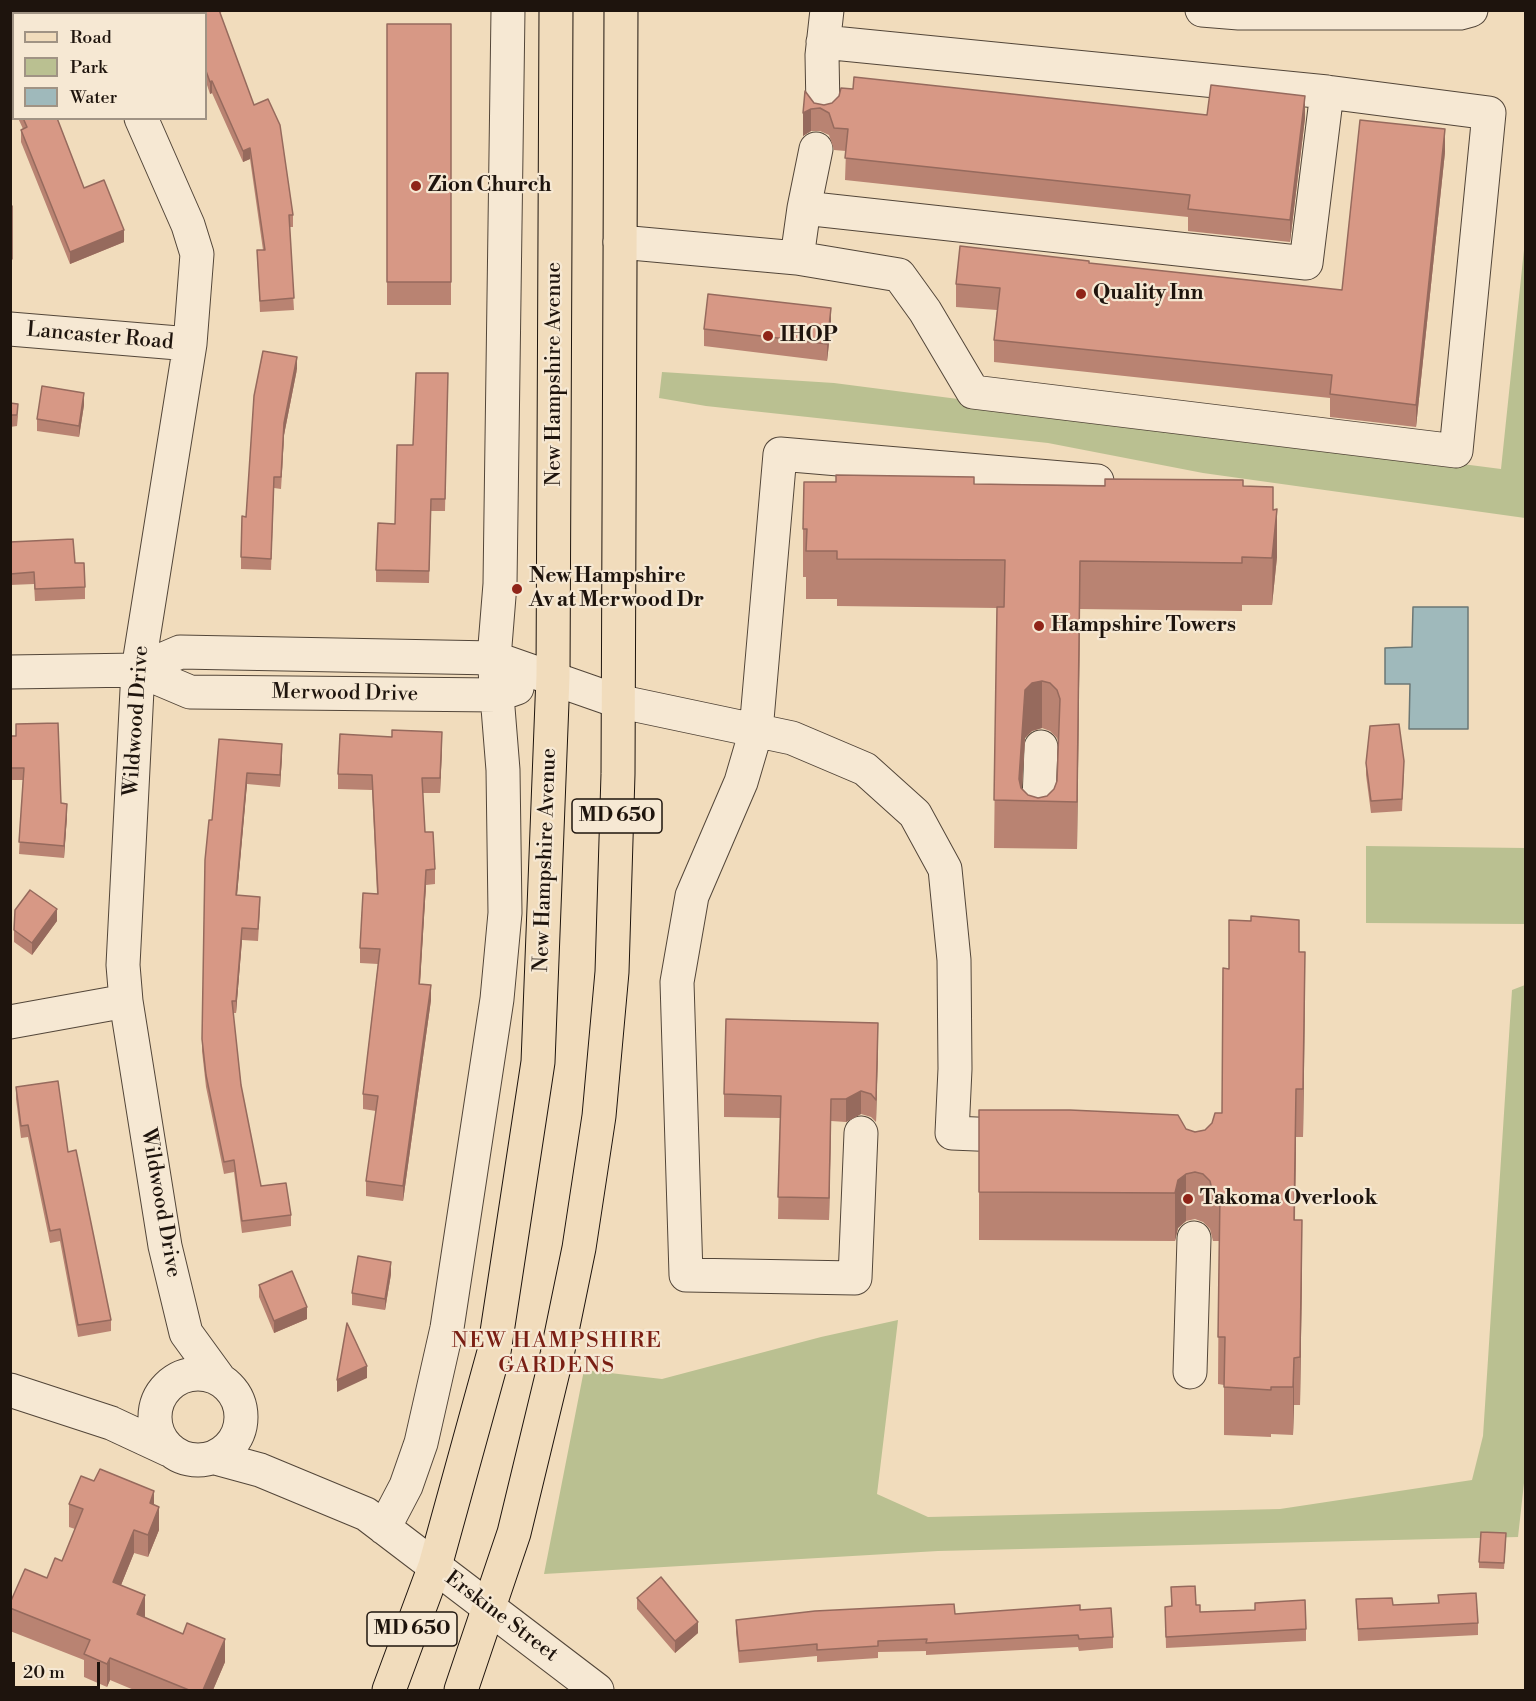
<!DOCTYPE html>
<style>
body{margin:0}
#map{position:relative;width:1536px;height:1701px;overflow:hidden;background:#f1dcbc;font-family:"Libre Bodoni",serif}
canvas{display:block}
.frame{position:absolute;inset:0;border:12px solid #1e140d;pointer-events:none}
.legend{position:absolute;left:12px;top:12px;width:195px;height:108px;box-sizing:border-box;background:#f6e8d3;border:2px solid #a09384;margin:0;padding:8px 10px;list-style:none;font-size:18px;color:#1e140d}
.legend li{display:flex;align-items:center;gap:12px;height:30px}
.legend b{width:30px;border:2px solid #a09384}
.scale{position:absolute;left:12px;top:1662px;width:88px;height:27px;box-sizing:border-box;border:3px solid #1e140d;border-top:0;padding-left:8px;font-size:18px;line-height:21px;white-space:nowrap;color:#1e140d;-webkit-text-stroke:4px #f6e8d3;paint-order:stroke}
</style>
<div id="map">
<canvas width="1536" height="1701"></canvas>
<div class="frame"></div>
<ul class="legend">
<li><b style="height:8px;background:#f1dcbc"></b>Road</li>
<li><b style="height:16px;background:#bac091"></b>Park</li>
<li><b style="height:16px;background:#9fb9bb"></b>Water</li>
</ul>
<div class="scale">20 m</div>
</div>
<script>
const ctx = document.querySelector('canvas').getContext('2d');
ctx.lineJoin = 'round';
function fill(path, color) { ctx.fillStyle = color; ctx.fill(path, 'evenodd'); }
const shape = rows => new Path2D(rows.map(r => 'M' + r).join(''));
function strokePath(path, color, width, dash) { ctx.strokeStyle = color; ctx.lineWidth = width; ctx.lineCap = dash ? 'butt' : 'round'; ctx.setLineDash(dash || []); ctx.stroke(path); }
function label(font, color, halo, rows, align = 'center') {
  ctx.font = font + ' "Libre Bodoni",serif'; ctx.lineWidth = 4.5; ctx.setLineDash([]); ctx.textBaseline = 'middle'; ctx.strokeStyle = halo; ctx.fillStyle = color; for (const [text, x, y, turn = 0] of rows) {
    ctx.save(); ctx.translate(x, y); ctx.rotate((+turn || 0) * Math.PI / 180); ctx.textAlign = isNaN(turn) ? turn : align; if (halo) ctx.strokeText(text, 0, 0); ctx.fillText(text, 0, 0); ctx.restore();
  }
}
fill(shape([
 [1525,240,1525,518,1203,473,1048,443,706,406,659,398,662,372,834,383,1501,469],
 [1366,846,1525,848,1525,924,1366,923],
 [1525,985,1526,1465,1518,1537,938,1551,544,1574,584,1370,662,1379,821,1337,898,1320,877,1494,928,1517,1280,1509,1472,1480,1483,1436,1512,990]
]), '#bac091');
const water = shape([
 [1413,607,1468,607,1468,729,1409,729,1410,684,1385,684,1385,648,1412,647,1413,607]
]);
fill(water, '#9fb9bb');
strokePath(water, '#6b7775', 1.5);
const minor = shape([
 [93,10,95,14],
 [1202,10,1239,13,1460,13,1471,10],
 [823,109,822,55,827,10],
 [141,118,188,225,197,254,190,344,138,670,123,965,126,1001,165,1246,186,1333,218,1377],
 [816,149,804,208,1306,263,1327,92],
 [620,242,797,258,804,208],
 [797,258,899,275,925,311,973,392,1456,451,1489,113,1327,92,823,42],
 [10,329,190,344],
 [138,670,190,692,497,695,517,688],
 [10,672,138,670,180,652,494,658,617,701,792,738,865,769,915,814,945,869,954,960,955,1069,952,1133,1024,1136],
 [1038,827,1041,747],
 [10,1022,126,1001],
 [861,1133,855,1278,686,1275,677,982,692,896,741,782,756,731,780,454,1097,481],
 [1190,1372,1194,1238],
 '155 1417a43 43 0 1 1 86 0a43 43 0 1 1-86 0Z',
 [10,1390,111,1423,169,1450],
 [216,1458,260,1470,366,1514,597,1690],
 [384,1528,406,1486,421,1443,447,1328,497,999,505,913,503,770,494,658,500,584,508,10]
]);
const major = shape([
 [389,1690,435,1566,494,1352,538,1062,553,676,556,10],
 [461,1690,514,1533,557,1355,579,1248,599,1116,612,972,618,774,621,10]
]);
strokePath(minor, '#534639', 35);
strokePath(major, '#1e140d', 35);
strokePath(minor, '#f6e8d3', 33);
strokePath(major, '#f1dcbc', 33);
fill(shape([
 [172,10,225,10,220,13,293,215,293,227,289,227,294,310,260,312,257,250,263,250,250,159,243,162,212,93,210,94,206,82,206,14,174,14],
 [387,24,451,24,451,305,387,305],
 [14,35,14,106,10,99,10,37],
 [814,103,824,105,1305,118,1290,242,1188,231,1188,217,845,180,846,151,834,150,829,135,820,131,811,131,803,136,803,113],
 [18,118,57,118,84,188,124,242,70,264,21,142,21,130,23,129],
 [1445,152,1416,427,1330,417,1330,398,994,362,994,340,997,310,956,307,956,284,1089,263,1342,290],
 [10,206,12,206,12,270,10,271],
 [831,326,827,361,704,346,704,329],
 [297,369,284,435,281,489,274,488,271,570,241,569,241,557,246,517],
 [448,373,445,511,431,511,429,583,376,582,376,570,395,524,413,445],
 [10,403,18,416,17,426,10,427],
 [84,405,79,437,37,431,37,419],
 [974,484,1243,486,1273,510,1277,557,1272,605,1242,605,1242,611,1080,609,1077,849,994,848,997,608,837,606,837,599,806,599,806,577,803,577,803,529],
 [1042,728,1050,731,1057,738,1058,741,1057,781,1054,789,1047,796,1038,798,1028,795,1022,788,1025,738,1032,731],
 [10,542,75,563,85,587,85,599,35,601,34,584,10,585],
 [10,736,61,803,67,816,64,858,19,854,23,780,10,780],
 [392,737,442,747,440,793,423,793,425,832,435,869,435,884,426,885,420,984,431,1000,403,1201,366,1196,366,1181,376,1111,363,1109,363,1094,378,964,360,963,360,948,377,894,372,790,338,789,338,774],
 [219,739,282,756,280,787,247,784,237,895,260,908,258,941,242,940,236,1013,233,1013,241,1085,261,1186,291,1215,291,1226,242,1233,234,1172,224,1174,206,1087,202,1051,205,860,212,820],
 [1366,763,1404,773,1402,811,1371,813,1366,775],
 [57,921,32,955,14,942,14,930],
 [1299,952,1304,1057,1303,1137,1296,1137,1295,1220,1302,1267,1300,1405,1294,1405,1293,1435,1271,1434,1271,1437,1224,1435,1224,1385,1218,1384,1219,1241,1213,1241,1210,1229,1203,1222,1195,1219,1186,1221,1178,1228,1175,1241,979,1240,979,1110,1186,1129,1195,1132,1205,1130,1222,1113,1229,969],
 [878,1046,876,1122,871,1117,861,1114,846,1122,831,1121,829,1220,778,1219,780,1118,724,1117,724,1094],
 [16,1087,68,1152,111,1320,111,1331,78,1337,60,1241,50,1243,28,1137,21,1138,16,1099],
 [391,1274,385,1310,352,1305,352,1293],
 [259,1285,307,1319,274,1333,259,1297],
 [69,1504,154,1505,159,1530,148,1557,134,1553,121,1585,145,1617,225,1662,213,1690,134,1690,110,1680,107,1687,84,1677,84,1660,10,1631,10,1603,47,1578,62,1561,75,1529,69,1527],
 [1506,1539,1504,1569,1479,1568,1479,1562],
 [1171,1587,1200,1612,1306,1629,1306,1641,1166,1648,1165,1607,1171,1606],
 [637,1598,698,1633,675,1653,637,1609],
 [1356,1599,1393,1605,1478,1623,1478,1635,1358,1641],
 [1080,1610,1113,1637,1113,1648,1079,1651,1078,1647,926,1655,926,1651,878,1652,878,1658,817,1662,817,1656,739,1663,736,1632,736,1620,955,1614]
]), '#b98372');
fill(shape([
 [212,81,212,93,210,94,210,82],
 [1305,96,1305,118,1290,242,1290,220],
 [811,109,811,131,803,136,803,113],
 [1445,129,1445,152,1416,427,1416,405],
 [250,148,250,159,243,162,243,151],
 [124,230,124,242,70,264,70,252],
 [831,308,831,326,827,361,827,344],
 [297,357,297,369,284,435,281,489,284,423],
 [84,393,84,405,79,437,79,426],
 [1277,509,1277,557,1272,605,1273,534],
 [1080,561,1080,609,1077,849,1077,802],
 [1042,681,1042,728,1032,731,1025,738,1021,801,1019,779,1025,690,1032,683],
 [442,732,442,747,440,793,440,778],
 [282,744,282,756,280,787,280,775],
 [247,773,247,784,236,907,236,895],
 [67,804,67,816,64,858,64,846],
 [426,870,426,885,419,999,419,984],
 [57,909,57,921,32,955,32,943],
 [242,928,242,940,236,1013,236,1001],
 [1305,952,1305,1000,1303,1137,1303,1089],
 [431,985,431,1000,403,1201,403,1186],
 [878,1023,878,1046,876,1122,876,1100],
 [1296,1089,1296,1137,1294,1267,1294,1220],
 [861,1091,861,1114,846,1122,846,1099],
 [831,1099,831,1121,829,1220,829,1198],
 [1186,1174,1186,1221,1178,1228,1175,1241,1175,1193,1178,1180],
 [1302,1220,1302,1267,1300,1405,1300,1357],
 [391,1262,391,1274,385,1310,385,1299],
 [307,1307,307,1319,274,1333,274,1321],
 [1294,1358,1294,1405,1293,1435,1293,1387],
 [367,1366,367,1378,337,1392,337,1380],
 [154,1491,154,1514,150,1503],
 [159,1507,159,1530,148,1557,148,1535],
 [134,1530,134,1553,113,1605,113,1582],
 [145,1595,145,1618,137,1614],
 [698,1622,698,1633,675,1653,675,1641],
 [225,1639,225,1662,213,1690,203,1690],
 [110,1658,110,1680,107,1687,107,1664]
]), '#966a5d');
const building = shape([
 [178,10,219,10,254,105,268,99,280,125,293,215,289,215,294,298,260,301,257,250,265,250,250,148,243,151,212,81,210,82,206,71,206,14,179,14,178,10],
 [387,24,451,24,451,282,387,282,387,24],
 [14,35,14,94,10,87,10,37,14,35],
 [854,77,1207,115,1211,85,1305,96,1290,220,1188,209,1190,195,845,158,848,129,834,128,829,113,820,108,811,109,803,113,805,91,814,103,824,105,832,103,839,96,841,88,853,89,854,77],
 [23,118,57,118,84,188,104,180,124,230,70,252,21,130,27,127,23,118],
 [1360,120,1445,129,1416,405,1330,394,1332,375,994,340,1000,288,956,284,960,246,1089,261,1089,263,1342,290,1360,120],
 [10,206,12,206,12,259,10,259,10,206],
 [708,294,831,308,827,344,704,329,708,294],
 [263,351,297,357,284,423,281,477,274,477,271,559,241,557,242,516,246,517,254,396,263,351],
 [416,373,448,373,445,499,431,499,429,571,376,570,378,523,395,524,397,445,413,445,416,373],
 [42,386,84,393,79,426,37,419,42,386],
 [10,403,18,404,17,415,10,415,10,403],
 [836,475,974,477,974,484,1105,486,1105,479,1243,480,1243,486,1273,487,1273,510,1277,509,1272,558,1242,557,1242,563,1080,561,1077,802,994,800,997,607,1004,607,1005,560,837,559,837,551,806,551,807,529,803,529,804,482,836,482,836,475],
 [1042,681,1050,683,1057,690,1060,699,1057,781,1054,789,1047,796,1038,798,1028,795,1021,788,1019,779,1025,690,1032,683,1042,681],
 [73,539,75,563,84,563,85,587,35,589,34,572,10,574,10,542,73,539],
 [58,723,61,803,67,804,64,846,19,842,24,768,10,768,10,736,16,736,16,724,58,723],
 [1399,724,1404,761,1402,799,1371,801,1366,763,1370,726,1399,724],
 [392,730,442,732,440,778,422,778,425,832,433,832,435,869,426,870,419,984,431,985,403,1186,366,1181,378,1096,363,1094,380,949,360,948,363,893,378,894,372,775,338,774,340,734,392,737,392,730],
 [219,739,282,744,280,775,247,773,236,895,260,897,258,929,242,928,236,1001,232,1001,241,1085,261,1186,286,1183,291,1215,242,1221,234,1160,224,1162,206,1075,202,1039,205,860,209,820,212,820,219,739],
 [30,890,57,909,32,943,14,930,15,910,30,890],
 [1251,916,1299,920,1299,952,1305,952,1303,1089,1296,1089,1294,1220,1302,1220,1300,1357,1294,1358,1293,1387,1271,1387,1271,1390,1224,1387,1225,1337,1218,1337,1220,1194,1213,1194,1210,1181,1203,1174,1195,1172,1186,1174,1178,1180,1175,1193,979,1192,979,1110,1070,1110,1178,1115,1186,1129,1195,1132,1205,1130,1212,1123,1215,1113,1222,1113,1223,968,1229,969,1229,920,1251,921,1251,916],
 [726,1019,878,1023,876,1100,871,1094,861,1091,846,1099,831,1099,829,1198,778,1197,781,1096,724,1094,726,1019],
 [58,1081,68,1152,76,1150,111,1320,78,1325,60,1229,50,1231,28,1125,21,1126,16,1087,58,1081],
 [358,1256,391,1262,385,1299,352,1293,358,1256],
 [292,1271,307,1307,274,1321,259,1285,292,1271],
 [347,1323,367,1366,337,1380,347,1323],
 [100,1469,154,1491,150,1503,159,1507,148,1535,134,1530,113,1582,145,1595,137,1614,183,1634,187,1623,225,1639,203,1690,189,1690,110,1658,107,1664,84,1654,90,1640,10,1608,10,1603,25,1569,47,1578,55,1558,62,1561,83,1509,69,1504,81,1476,94,1481,100,1469],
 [1481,1532,1506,1533,1504,1563,1479,1562,1481,1532],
 [661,1577,698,1622,675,1641,637,1598,661,1577],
 [1195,1586,1196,1605,1200,1605,1200,1612,1255,1610,1255,1603,1305,1600,1306,1629,1166,1637,1165,1607,1172,1606,1171,1587,1195,1586],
 [1476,1593,1478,1623,1358,1629,1356,1599,1392,1598,1393,1605,1439,1603,1438,1595,1476,1593],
 [954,1604,955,1614,1080,1605,1080,1610,1111,1608,1113,1637,1079,1639,1078,1635,926,1643,927,1639,878,1641,878,1646,817,1650,817,1644,739,1651,736,1620,815,1611,954,1604]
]);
fill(building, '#d79885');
strokePath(building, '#966a5d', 1.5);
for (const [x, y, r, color] of [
 [416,186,6,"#8f2418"],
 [1081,294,6,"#8f2418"],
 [768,336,6,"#8f2418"],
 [517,589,6,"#8f2418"],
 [1039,626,6,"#8f2418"],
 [1188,1199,6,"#8f2418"]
]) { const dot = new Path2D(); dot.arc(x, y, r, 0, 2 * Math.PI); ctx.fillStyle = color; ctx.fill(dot); strokePath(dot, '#f6e8d3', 2); }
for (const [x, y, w] of [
 [617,816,90],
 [412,1629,90]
]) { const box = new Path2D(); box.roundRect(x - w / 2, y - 17, w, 34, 4.5); ctx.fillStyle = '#f6e8d3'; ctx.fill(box); strokePath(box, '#1e140d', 1.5); }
label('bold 20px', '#1e140d', null, [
 ["MD 650",617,816],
 ["MD 650",412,1629]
]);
label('bold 21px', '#1e140d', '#f6e8d3', [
 ["Zion Church",428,186],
 ["Quality Inn",1093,294],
 ["IHOP",780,336],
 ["New Hampshire",529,577],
 ["Av at Merwood Dr",529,601],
 ["Hampshire Towers",1051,626],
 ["Takoma Overlook",1200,1199]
], 'left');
label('21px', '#1e140d', '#f6e8d3', [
 ["Lancaster Road",100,337,5],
 ["New Hampshire Avenue",555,374,-90],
 ["Merwood Drive",345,694,1],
 ["Wildwood Drive",137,721,-86],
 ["New Hampshire Avenue",546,860,-88],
 ["Wildwood Drive",160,1203,80],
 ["Erskine Street",501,1617,37]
]);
ctx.letterSpacing = '1.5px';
label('22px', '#7a1f14', '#f6e8d3', [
 ["NEW HAMPSHIRE",557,1342],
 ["GARDENS",557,1367]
]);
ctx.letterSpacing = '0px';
</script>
